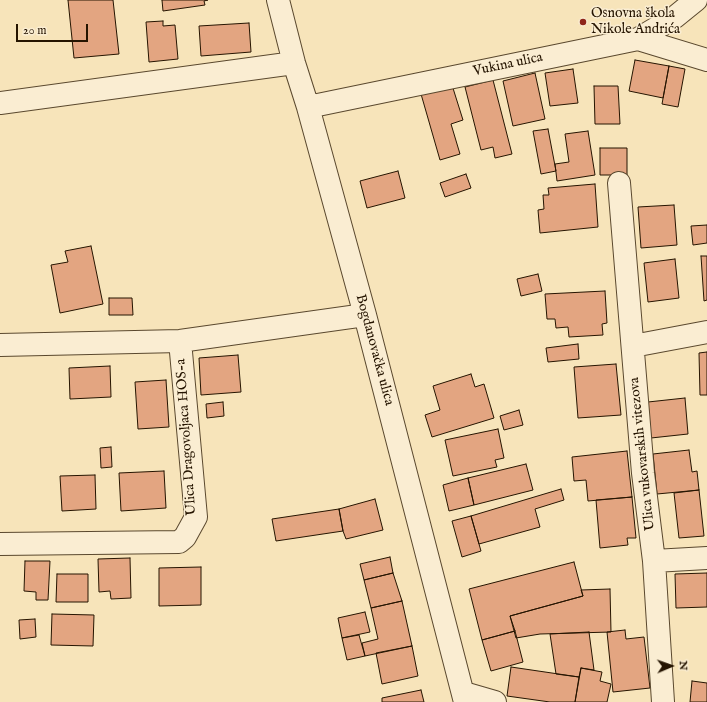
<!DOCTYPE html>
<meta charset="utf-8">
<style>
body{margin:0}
#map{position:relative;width:707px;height:702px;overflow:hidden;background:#f7e4ba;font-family:"IM FELL English",serif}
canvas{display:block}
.north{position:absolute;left:651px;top:646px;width:40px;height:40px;-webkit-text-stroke:3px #faedd2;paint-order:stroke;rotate:88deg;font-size:11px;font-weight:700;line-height:16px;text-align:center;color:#251400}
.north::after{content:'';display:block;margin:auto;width:14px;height:18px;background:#251400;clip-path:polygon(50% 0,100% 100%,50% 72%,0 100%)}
.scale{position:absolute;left:16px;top:24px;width:72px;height:18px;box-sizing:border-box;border:2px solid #251400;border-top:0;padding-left:5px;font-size:12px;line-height:14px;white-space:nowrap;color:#251400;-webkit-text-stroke:3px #faedd2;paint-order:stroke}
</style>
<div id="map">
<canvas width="707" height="702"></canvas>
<div class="north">N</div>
<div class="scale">20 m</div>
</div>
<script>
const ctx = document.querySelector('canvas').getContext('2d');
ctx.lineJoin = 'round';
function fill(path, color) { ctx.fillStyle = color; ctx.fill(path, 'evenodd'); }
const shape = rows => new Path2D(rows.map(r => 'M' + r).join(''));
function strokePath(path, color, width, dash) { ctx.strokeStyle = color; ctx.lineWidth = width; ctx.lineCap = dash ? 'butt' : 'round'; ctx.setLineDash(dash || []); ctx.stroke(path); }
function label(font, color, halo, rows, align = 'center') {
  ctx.font = font + ' "IM FELL English",serif'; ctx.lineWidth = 3; ctx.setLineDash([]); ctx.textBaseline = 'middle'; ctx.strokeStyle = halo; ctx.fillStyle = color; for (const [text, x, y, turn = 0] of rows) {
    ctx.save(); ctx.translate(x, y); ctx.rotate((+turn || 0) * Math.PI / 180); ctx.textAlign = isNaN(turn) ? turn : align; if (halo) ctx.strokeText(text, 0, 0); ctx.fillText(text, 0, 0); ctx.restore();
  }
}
const building = shape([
 [68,0,113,0,119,54,74,58,68,0],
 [162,0,208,0,204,1,205,5,163,11,162,0],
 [163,21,163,26,175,25,178,59,149,62,146,22,163,21],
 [249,23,251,52,201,56,199,26,249,23],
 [635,60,669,66,663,98,629,91,635,60],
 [669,66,685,69,678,107,662,104,669,66],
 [573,69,578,103,550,106,545,73,573,69],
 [535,73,545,119,513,126,503,81,535,73],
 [493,80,512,154,495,158,493,147,481,150,465,87,493,80],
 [452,85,463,120,451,124,460,154,440,160,421,94,452,85],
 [594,86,618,86,620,124,595,124,594,86],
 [548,129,556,171,541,174,533,131,548,129],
 [588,131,595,175,557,181,555,164,569,162,565,134,588,131],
 [600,148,627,148,627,175,600,175,600,148],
 [398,171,405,198,367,208,360,181,398,171],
 [466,174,471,188,445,197,440,183,466,174],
 [595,184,598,227,540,233,538,210,544,209,543,195,549,195,548,188,595,184],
 [674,205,677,245,641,248,638,207,674,205],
 [707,225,707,243,693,245,691,226,707,225],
 [91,246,103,304,60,313,51,265,68,262,65,251,91,246],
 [701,256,707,256,707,300,704,301,701,256],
 [675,259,679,298,648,302,644,263,675,259],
 [538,274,542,291,521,296,517,279,538,274],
 [605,291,607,323,602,324,603,335,569,337,568,327,556,328,555,319,547,319,545,294,605,291],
 [109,298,132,298,133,315,109,315,109,298],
 [578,344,579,359,548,362,546,348,578,344],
 [707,352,707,395,700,395,699,353,707,352],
 [238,355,241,392,201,395,199,358,238,355],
 [616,364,621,415,578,418,574,367,616,364],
 [110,366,111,397,70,399,69,368,110,366],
 [471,374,475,387,484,384,494,418,432,437,425,415,440,410,433,386,471,374],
 [166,380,169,427,138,429,135,382,166,380],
 [685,398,688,434,651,438,648,402,685,398],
 [223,402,224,416,207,418,206,404,223,402],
 [519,410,523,425,504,430,500,416,519,410],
 [498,429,504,458,495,460,497,467,453,476,445,440,498,429],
 [111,447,112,467,101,468,100,448,111,447],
 [689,450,692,472,697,471,699,490,657,494,653,454,689,450],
 [627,451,632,497,588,501,586,480,574,481,572,457,627,451],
 [526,464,533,490,474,505,468,478,526,464],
 [164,471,166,508,121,511,119,473,164,471],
 [95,475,96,509,62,511,60,476,95,475],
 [468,478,474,505,449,511,443,485,468,478],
 [561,489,564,500,535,509,540,527,479,544,471,516,561,489],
 [699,490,704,536,679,538,674,493,699,490],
 [632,497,636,538,627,538,628,545,600,548,596,500,632,497],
 [375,499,383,530,346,539,343,531,339,509,375,499],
 [339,509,343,531,276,541,272,519,339,509],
 [471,516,481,551,462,557,452,521,471,516],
 [390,557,393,573,364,580,360,564,390,557],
 [130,558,131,598,111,599,110,591,99,592,98,559,130,558],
 [25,561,50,561,48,600,36,600,36,592,24,591,25,561],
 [574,562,583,596,510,616,515,631,482,640,469,589,574,562],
 [201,567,201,605,159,606,159,568,201,567],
 [393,573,402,601,371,608,364,580,393,573],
 [707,573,707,607,676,608,675,574,707,573],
 [57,574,88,574,88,602,56,602,57,574],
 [610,589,611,632,540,634,516,638,510,616,583,596,581,590,610,589],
 [402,601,412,646,365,656,362,643,378,639,371,608,402,601],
 [365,612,370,632,342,638,338,618,365,612],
 [52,614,94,615,93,646,51,645,52,614],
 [35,619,36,637,20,639,19,620,35,619],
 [625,630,626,639,644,637,650,688,613,692,607,632,625,630],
 [515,631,523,662,491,671,482,640,515,631],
 [589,632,594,670,581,668,579,677,556,674,550,634,589,632],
 [359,635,365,656,347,660,342,638,359,635],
 [412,646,418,676,382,684,376,653,412,646],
 [511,667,579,677,575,702,550,702,507,696,511,667],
 [581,668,602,672,600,681,611,684,607,702,575,702,581,668],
 [692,681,707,683,707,702,690,702,692,681],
 [421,690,424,702,382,702,382,698,421,690]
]);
fill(building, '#e3a581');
strokePath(building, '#251400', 1);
const minor = shape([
 [278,0,294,63,308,107,365,315,465,702],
 [638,39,675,17,696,0],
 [0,103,294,63],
 [308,107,638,39,707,60],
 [619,183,643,473,654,561,663,702],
 [0,345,180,341,365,315],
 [633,346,707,332],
 [0,544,179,542,185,537,196,517,180,341],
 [654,561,707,558],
 [464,693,495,702]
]);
strokePath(minor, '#5a482e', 24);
strokePath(minor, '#faedd2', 22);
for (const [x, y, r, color] of [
 [583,22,4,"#8f2418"]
]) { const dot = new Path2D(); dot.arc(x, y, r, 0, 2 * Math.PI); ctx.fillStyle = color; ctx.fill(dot); strokePath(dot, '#faedd2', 1.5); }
label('14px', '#251400', '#faedd2', [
 ["Osnovna škola",591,14],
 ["Nikole Andrića",591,30]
], 'left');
label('14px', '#251400', '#faedd2', [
 ["Vukina ulica",508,65,-12],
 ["Bogdanovačka ulica",374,350,75],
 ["Ulica Dragovoljaca HOS-a",187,437,-94],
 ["Ulica vukovarskih vitezova",643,454,-96]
]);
</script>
